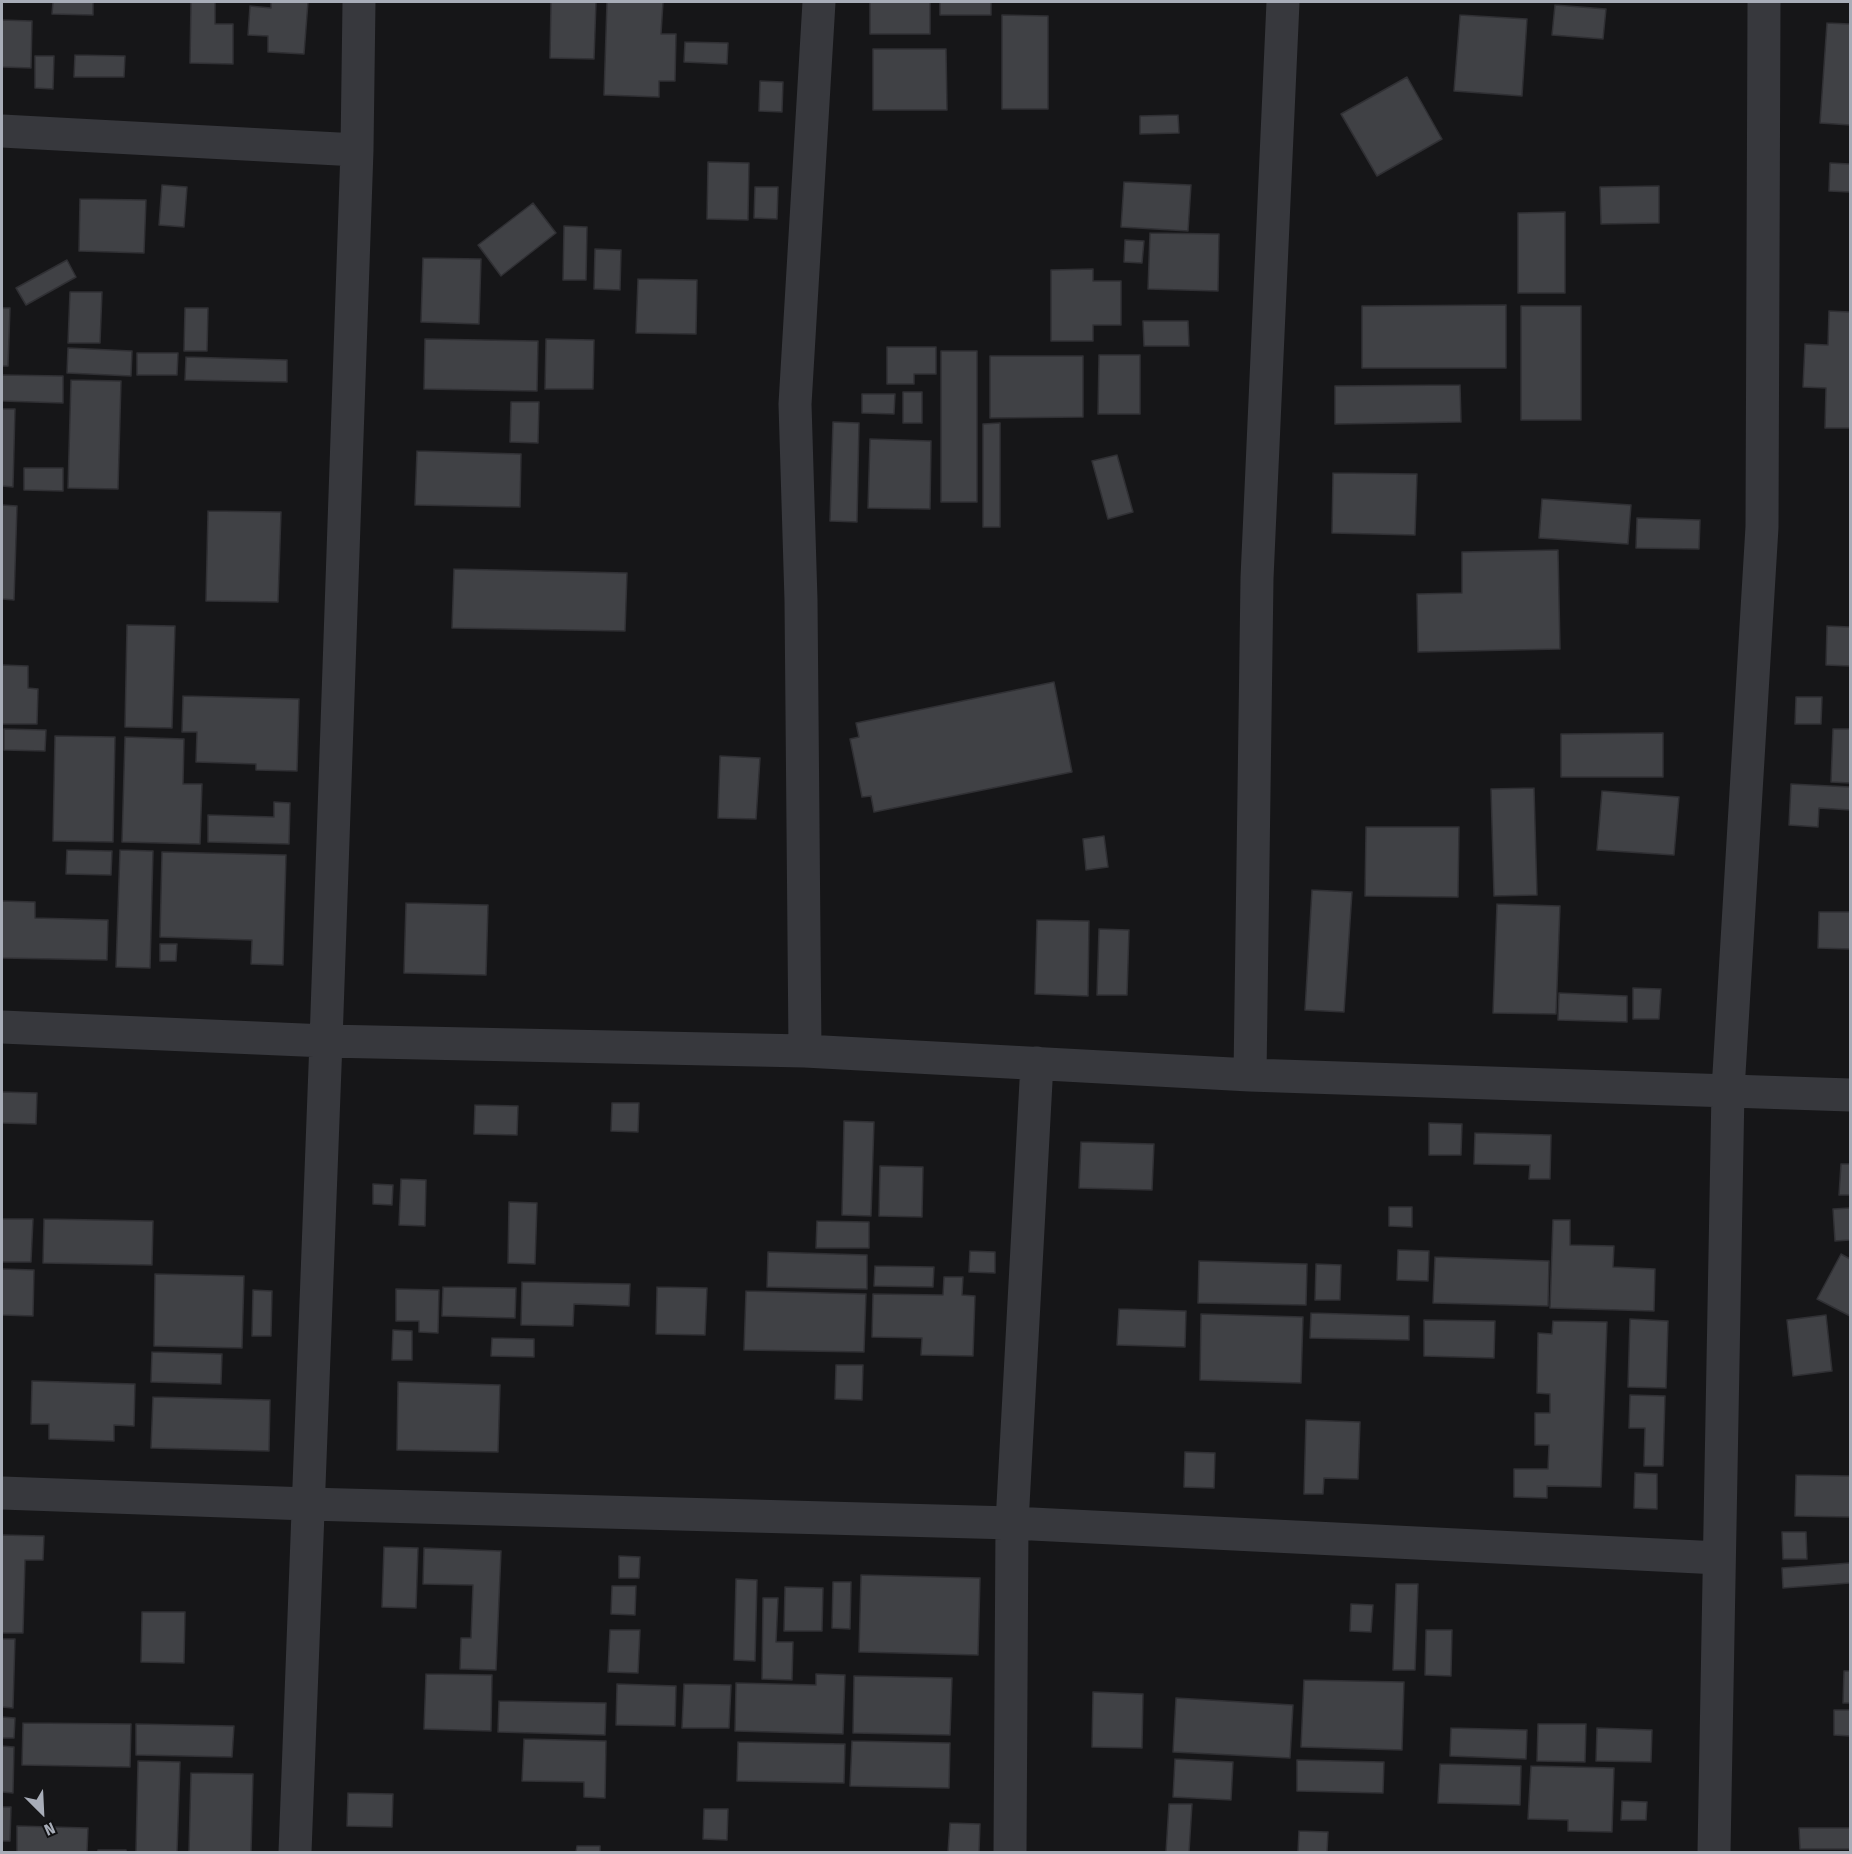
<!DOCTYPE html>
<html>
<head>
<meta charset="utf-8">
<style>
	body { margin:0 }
	#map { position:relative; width:1852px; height:1854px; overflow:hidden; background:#161618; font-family:"Fira Sans Condensed",sans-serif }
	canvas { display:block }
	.frame { position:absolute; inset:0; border:3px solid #a8adb8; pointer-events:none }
	.north { position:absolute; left:12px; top:1782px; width:60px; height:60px; -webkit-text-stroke:4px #111113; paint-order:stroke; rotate:156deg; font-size:16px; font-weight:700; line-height:24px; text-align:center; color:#a8adb8 }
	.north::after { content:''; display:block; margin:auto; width:21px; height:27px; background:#a8adb8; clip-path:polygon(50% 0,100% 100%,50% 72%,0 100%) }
</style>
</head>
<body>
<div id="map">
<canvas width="1852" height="1854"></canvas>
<div class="frame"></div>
<div class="north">N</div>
</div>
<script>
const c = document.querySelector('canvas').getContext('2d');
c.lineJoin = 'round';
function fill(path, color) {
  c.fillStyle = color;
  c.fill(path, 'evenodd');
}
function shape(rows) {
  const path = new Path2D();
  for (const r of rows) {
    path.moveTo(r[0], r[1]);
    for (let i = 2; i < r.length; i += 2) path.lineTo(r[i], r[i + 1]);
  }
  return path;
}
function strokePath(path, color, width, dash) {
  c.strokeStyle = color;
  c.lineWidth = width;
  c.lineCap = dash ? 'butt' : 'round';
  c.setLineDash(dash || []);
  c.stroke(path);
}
const building = shape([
	[53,2,93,2,93,15,52,14,53,2],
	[191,2,215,2,215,24,233,24,233,64,190,63,191,2],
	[271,2,308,2,304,54,268,52,268,36,248,35,250,6,271,8,271,2],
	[551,2,596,2,594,59,550,58,551,2],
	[607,2,663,2,661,34,676,34,675,81,659,81,659,97,604,95,607,2],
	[870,2,930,2,930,34,870,34,870,2],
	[940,2,991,2,991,15,940,15,940,2],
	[1555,5,1606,9,1603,39,1552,35,1555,5],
	[1002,15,1048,16,1048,109,1002,109,1002,15],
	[1460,15,1527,19,1522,96,1454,91,1460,15],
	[2,20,32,21,31,68,2,67,2,20],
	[1827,23,1850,24,1850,125,1820,123,1827,23],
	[685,42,728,43,727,64,684,62,685,42],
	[873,49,946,49,947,110,873,110,873,49],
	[75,55,125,56,124,77,74,77,75,55],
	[35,56,54,56,53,89,35,88,35,56],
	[1407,77,1442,139,1377,176,1341,114,1407,77],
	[760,81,783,82,782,112,759,111,760,81],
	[1178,115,1179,133,1140,134,1140,116,1178,115],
	[708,162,749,163,748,220,707,219,708,162],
	[1830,163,1850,164,1850,192,1829,191,1830,163],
	[1124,182,1191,185,1188,231,1121,227,1124,182],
	[162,185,187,187,184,227,159,225,162,185],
	[1659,186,1659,223,1601,224,1600,187,1659,186],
	[755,187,778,187,777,219,754,218,755,187],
	[80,199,146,200,144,253,79,251,80,199],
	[533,203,556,233,501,276,478,245,533,203],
	[1565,212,1565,293,1518,293,1518,213,1565,212],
	[564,226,587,227,586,280,563,280,564,226],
	[1150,233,1219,234,1218,291,1148,289,1150,233],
	[1125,240,1144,241,1142,263,1124,262,1125,240],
	[595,249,621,250,620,290,594,289,595,249],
	[423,258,481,259,479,324,421,322,423,258],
	[67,260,76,277,26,305,16,288,67,260],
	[1093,269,1093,281,1121,281,1121,325,1093,325,1093,341,1051,341,1051,270,1093,269],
	[638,279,697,280,696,334,636,333,638,279],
	[70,292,102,292,100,343,68,343,70,292],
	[1506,305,1506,368,1362,368,1362,306,1506,305],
	[1521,306,1581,306,1581,420,1521,420,1521,306],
	[2,308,10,308,8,366,2,366,2,308],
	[185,308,208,308,207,351,184,351,185,308],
	[1829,311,1850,312,1850,428,1825,428,1826,388,1803,387,1805,344,1828,345,1829,311],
	[1143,321,1188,321,1189,346,1144,346,1143,321],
	[425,339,538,341,537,391,424,389,425,339],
	[546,339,594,340,593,389,545,389,546,339],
	[887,347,936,347,936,374,914,374,914,384,887,384,887,347],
	[68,348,132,351,131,376,67,373,68,348],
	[941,351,977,351,977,502,941,502,941,351],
	[137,353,178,353,177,375,137,375,137,353],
	[1099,355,1140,355,1140,414,1098,414,1099,355],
	[990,356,1083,356,1083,417,990,418,990,356],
	[186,357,287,360,287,382,185,380,186,357],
	[2,375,63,376,63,403,2,401,2,375],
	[71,380,121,381,118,489,68,488,71,380],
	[1460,385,1461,422,1335,424,1335,386,1460,385],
	[903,392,922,392,922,423,903,423,903,392],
	[862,394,895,394,894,414,862,413,862,394],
	[511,402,539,402,538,443,510,442,511,402],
	[2,409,15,409,13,487,2,486,2,409],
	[833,422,859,423,857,522,830,521,833,422],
	[1000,423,1000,527,983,527,983,424,1000,423],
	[870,439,931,441,930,509,868,508,870,439],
	[417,451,521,454,520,507,415,505,417,451],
	[1117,455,1133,512,1108,519,1092,461,1117,455],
	[24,468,63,468,63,491,24,490,24,468],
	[1333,473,1417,474,1415,535,1332,533,1333,473],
	[1542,499,1631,505,1628,544,1539,538,1542,499],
	[2,505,17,506,14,600,2,599,2,505],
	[208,511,281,512,278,602,206,601,208,511],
	[1637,518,1700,520,1699,549,1636,548,1637,518],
	[1558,550,1560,649,1418,652,1417,594,1462,593,1462,552,1558,550],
	[454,569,627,573,625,631,452,628,454,569],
	[127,625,175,626,172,728,125,727,127,625],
	[1827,626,1850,627,1850,666,1826,665,1827,626],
	[2,665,28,666,28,688,38,689,37,724,2,724,2,665],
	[1054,682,1072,772,874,812,871,796,862,797,850,739,859,737,856,723,1054,682],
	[183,696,299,699,297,771,256,770,256,764,196,762,197,732,182,732,183,696],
	[1796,697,1822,697,1821,724,1795,724,1796,697],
	[4,729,46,730,45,751,4,750,4,729],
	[1833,729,1850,729,1850,783,1831,782,1833,729],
	[1663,733,1663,777,1561,777,1561,734,1663,733],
	[55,736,115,737,113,842,53,841,55,736],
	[125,737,184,739,183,784,202,784,200,844,122,842,125,737],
	[720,756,760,758,756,819,718,818,720,756],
	[1791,784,1850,787,1850,810,1819,808,1818,827,1789,825,1791,784],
	[1534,788,1537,895,1494,896,1491,789,1534,788],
	[1602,791,1679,797,1674,855,1597,850,1602,791],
	[274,802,290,803,289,844,208,842,208,815,274,817,274,802],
	[1366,827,1459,827,1458,897,1365,896,1366,827],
	[1104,836,1108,867,1086,870,1083,839,1104,836],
	[67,850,112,851,111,875,66,874,67,850],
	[120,850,153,851,150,968,116,967,120,850],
	[162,852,286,855,283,965,251,964,252,940,160,937,162,852],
	[1312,890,1352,892,1344,1012,1305,1010,1312,890],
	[2,901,35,902,35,918,108,920,107,960,2,958,2,901],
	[406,903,488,905,486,975,404,973,406,903],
	[1497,904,1560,906,1556,1014,1493,1013,1497,904],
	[1819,912,1850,912,1850,949,1818,948,1819,912],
	[1037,920,1089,921,1088,996,1035,994,1037,920],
	[1099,929,1129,930,1127,995,1097,995,1099,929],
	[160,944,177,944,176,961,160,961,160,944],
	[1633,988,1661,989,1659,1019,1633,1019,1633,988],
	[1559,993,1627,996,1627,1022,1558,1020,1559,993],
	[2,1092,37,1093,36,1124,2,1123,2,1092],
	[612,1103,639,1103,638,1132,611,1131,612,1103],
	[475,1105,518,1106,517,1135,474,1134,475,1105],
	[844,1121,874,1122,871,1216,842,1215,844,1121],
	[1429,1123,1462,1124,1461,1155,1429,1155,1429,1123],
	[1475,1133,1551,1135,1550,1179,1529,1179,1530,1165,1474,1164,1475,1133],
	[1081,1142,1154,1144,1152,1190,1079,1188,1081,1142],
	[1841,1164,1850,1164,1850,1195,1839,1195,1841,1164],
	[880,1166,923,1167,922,1217,879,1216,880,1166],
	[401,1179,426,1180,425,1226,399,1225,401,1179],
	[373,1184,393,1185,392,1205,373,1204,373,1184],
	[509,1202,537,1203,535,1264,508,1263,509,1202],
	[1389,1207,1412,1207,1412,1227,1389,1226,1389,1207],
	[1850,1208,1850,1240,1835,1241,1833,1209,1850,1208],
	[2,1219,33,1219,31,1262,2,1262,2,1219],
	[44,1219,153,1221,152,1265,43,1263,44,1219],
	[1553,1220,1570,1220,1570,1245,1614,1246,1613,1267,1655,1269,1654,1311,1550,1308,1553,1220],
	[817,1221,869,1222,869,1248,816,1248,817,1221],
	[1398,1250,1429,1251,1428,1281,1397,1280,1398,1250],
	[970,1251,995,1252,995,1273,969,1272,970,1251],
	[768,1252,867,1255,867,1289,767,1287,768,1252],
	[1841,1254,1850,1259,1850,1316,1817,1299,1841,1254],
	[1435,1257,1549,1261,1548,1306,1433,1303,1435,1257],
	[1199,1261,1307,1264,1306,1305,1198,1303,1199,1261],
	[1316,1264,1341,1265,1340,1300,1315,1300,1316,1264],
	[875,1266,934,1267,933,1287,874,1286,875,1266],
	[2,1269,34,1270,33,1316,2,1315,2,1269],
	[155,1274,244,1276,242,1348,154,1346,155,1274],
	[944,1277,963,1277,962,1295,975,1296,973,1356,921,1355,922,1338,872,1337,873,1294,943,1295,944,1277],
	[522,1282,630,1284,629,1306,574,1304,573,1326,521,1325,522,1282],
	[443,1287,516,1288,515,1318,442,1316,443,1287],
	[657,1287,707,1288,705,1335,656,1334,657,1287],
	[396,1289,439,1290,438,1333,419,1332,419,1321,396,1321,396,1289],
	[253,1290,272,1291,271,1336,252,1336,253,1290],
	[746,1291,866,1294,864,1352,744,1350,746,1291],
	[1119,1309,1186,1311,1185,1347,1117,1345,1119,1309],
	[1311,1313,1409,1316,1409,1340,1310,1338,1311,1313],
	[1201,1314,1303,1317,1301,1383,1200,1380,1201,1314],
	[1826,1315,1832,1371,1793,1376,1787,1320,1826,1315],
	[1630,1319,1668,1321,1666,1388,1628,1387,1630,1319],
	[1424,1320,1495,1321,1494,1358,1424,1356,1424,1320],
	[1553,1321,1607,1322,1601,1487,1547,1486,1547,1498,1514,1497,1514,1469,1548,1469,1549,1445,1535,1445,1535,1413,1550,1413,1550,1394,1537,1393,1538,1333,1552,1334,1553,1321],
	[393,1330,412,1331,412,1360,392,1360,393,1330],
	[492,1338,534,1339,534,1357,491,1356,492,1338],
	[152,1352,222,1354,221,1384,151,1382,152,1352],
	[836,1365,863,1365,862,1400,835,1399,836,1365],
	[32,1381,135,1384,134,1426,114,1425,114,1441,49,1439,49,1424,31,1424,32,1381],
	[398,1382,500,1385,498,1452,397,1450,398,1382],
	[1630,1395,1665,1396,1663,1466,1644,1466,1645,1428,1629,1428,1630,1395],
	[153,1397,270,1400,269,1451,151,1448,153,1397],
	[1306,1420,1360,1422,1358,1479,1324,1478,1323,1494,1304,1494,1306,1420],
	[1185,1452,1215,1453,1214,1488,1184,1487,1185,1452],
	[1635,1473,1657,1474,1657,1509,1634,1508,1635,1473],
	[1796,1475,1850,1476,1850,1517,1795,1516,1796,1475],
	[1782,1532,1806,1532,1807,1559,1783,1559,1782,1532],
	[2,1535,44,1536,43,1560,25,1560,23,1633,2,1633,2,1535],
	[384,1547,418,1548,416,1608,382,1607,384,1547],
	[424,1548,501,1551,496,1670,460,1669,461,1638,471,1638,473,1585,423,1584,424,1548],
	[619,1556,640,1557,639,1578,619,1578,619,1556],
	[1850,1563,1850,1583,1783,1588,1782,1568,1850,1563],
	[861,1575,980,1578,978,1655,859,1652,861,1575],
	[736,1579,757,1580,755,1661,734,1660,736,1579],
	[833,1582,851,1582,850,1629,832,1628,833,1582],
	[1396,1584,1418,1584,1415,1670,1393,1670,1396,1584],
	[612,1586,636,1586,635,1615,611,1614,612,1586],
	[785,1587,823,1588,822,1631,784,1631,785,1587],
	[763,1598,778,1598,776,1642,793,1642,792,1680,762,1679,763,1598],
	[1351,1604,1373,1605,1371,1632,1350,1631,1351,1604],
	[142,1612,185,1612,184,1663,141,1662,142,1612],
	[610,1630,640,1630,638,1673,608,1672,610,1630],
	[1426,1630,1452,1630,1451,1676,1425,1675,1426,1630],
	[2,1639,15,1639,13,1708,2,1707,2,1639],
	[1844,1671,1850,1671,1850,1703,1843,1703,1844,1671],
	[426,1674,492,1675,491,1731,424,1729,426,1674],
	[816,1674,845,1675,843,1734,735,1731,736,1683,816,1685,816,1674],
	[854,1676,952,1678,950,1735,853,1733,854,1676],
	[1304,1680,1404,1682,1402,1750,1301,1747,1304,1680],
	[617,1684,676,1686,675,1726,616,1725,617,1684],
	[684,1684,731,1685,729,1728,682,1728,684,1684],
	[1093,1692,1143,1694,1142,1748,1092,1747,1093,1692],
	[1176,1698,1293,1705,1290,1758,1173,1752,1176,1698],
	[499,1701,606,1703,605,1735,498,1732,499,1701],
	[1834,1710,1850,1710,1850,1736,1834,1735,1834,1710],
	[2,1717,15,1718,14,1738,2,1738,2,1717],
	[23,1723,131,1724,130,1767,22,1765,23,1723],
	[136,1724,234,1726,232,1757,136,1755,136,1724],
	[1538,1724,1586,1724,1585,1762,1537,1761,1538,1724],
	[1451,1728,1527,1730,1526,1759,1450,1756,1451,1728],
	[1597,1728,1652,1730,1651,1762,1596,1761,1597,1728],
	[524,1739,606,1741,605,1798,584,1797,584,1782,522,1781,524,1739],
	[852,1741,950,1743,949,1788,850,1786,852,1741],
	[738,1742,845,1744,844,1783,737,1781,738,1742],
	[2,1746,14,1747,13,1793,2,1792,2,1746],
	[1175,1759,1233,1762,1231,1800,1173,1797,1175,1759],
	[1297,1760,1384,1762,1383,1793,1297,1791,1297,1760],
	[138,1761,180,1762,177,1852,136,1852,138,1761],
	[1440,1764,1521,1766,1520,1805,1438,1803,1440,1764],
	[1531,1766,1614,1768,1612,1832,1568,1831,1568,1820,1528,1819,1531,1766],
	[191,1773,253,1774,251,1852,189,1852,191,1773],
	[348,1793,393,1794,392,1827,347,1826,348,1793],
	[1622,1801,1647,1802,1646,1820,1621,1820,1622,1801],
	[1169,1804,1192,1804,1189,1852,1166,1852,1169,1804],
	[2,1807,11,1807,10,1841,2,1841,2,1807],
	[704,1809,728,1809,727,1840,703,1839,704,1809],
	[950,1823,980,1824,979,1852,948,1852,950,1823],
	[17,1826,88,1828,87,1852,17,1852,17,1826],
	[1799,1828,1850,1828,1850,1849,1800,1849,1799,1828],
	[1299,1831,1328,1832,1327,1852,1298,1852,1299,1831],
	[577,1846,600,1846,600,1852,576,1852,577,1846],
	[98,1850,126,1850,126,1852,98,1852,98,1850]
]);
const minor = shape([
	[2,131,357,150],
	[2,1027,326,1041,805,1051,1250,1075,1850,1095],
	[805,1051,801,600,795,404,819,2],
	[1250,1075,1257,578,1283,2],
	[2,1493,308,1504,1012,1523,1719,1558],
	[295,1852,326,1041,357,150,359,2],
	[1010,1852,1012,1523,1037,1063],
	[1714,1852,1728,1090,1762,527,1764,2]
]);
fill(building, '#404145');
strokePath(building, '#303034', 1.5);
strokePath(minor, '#37383d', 33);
</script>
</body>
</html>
